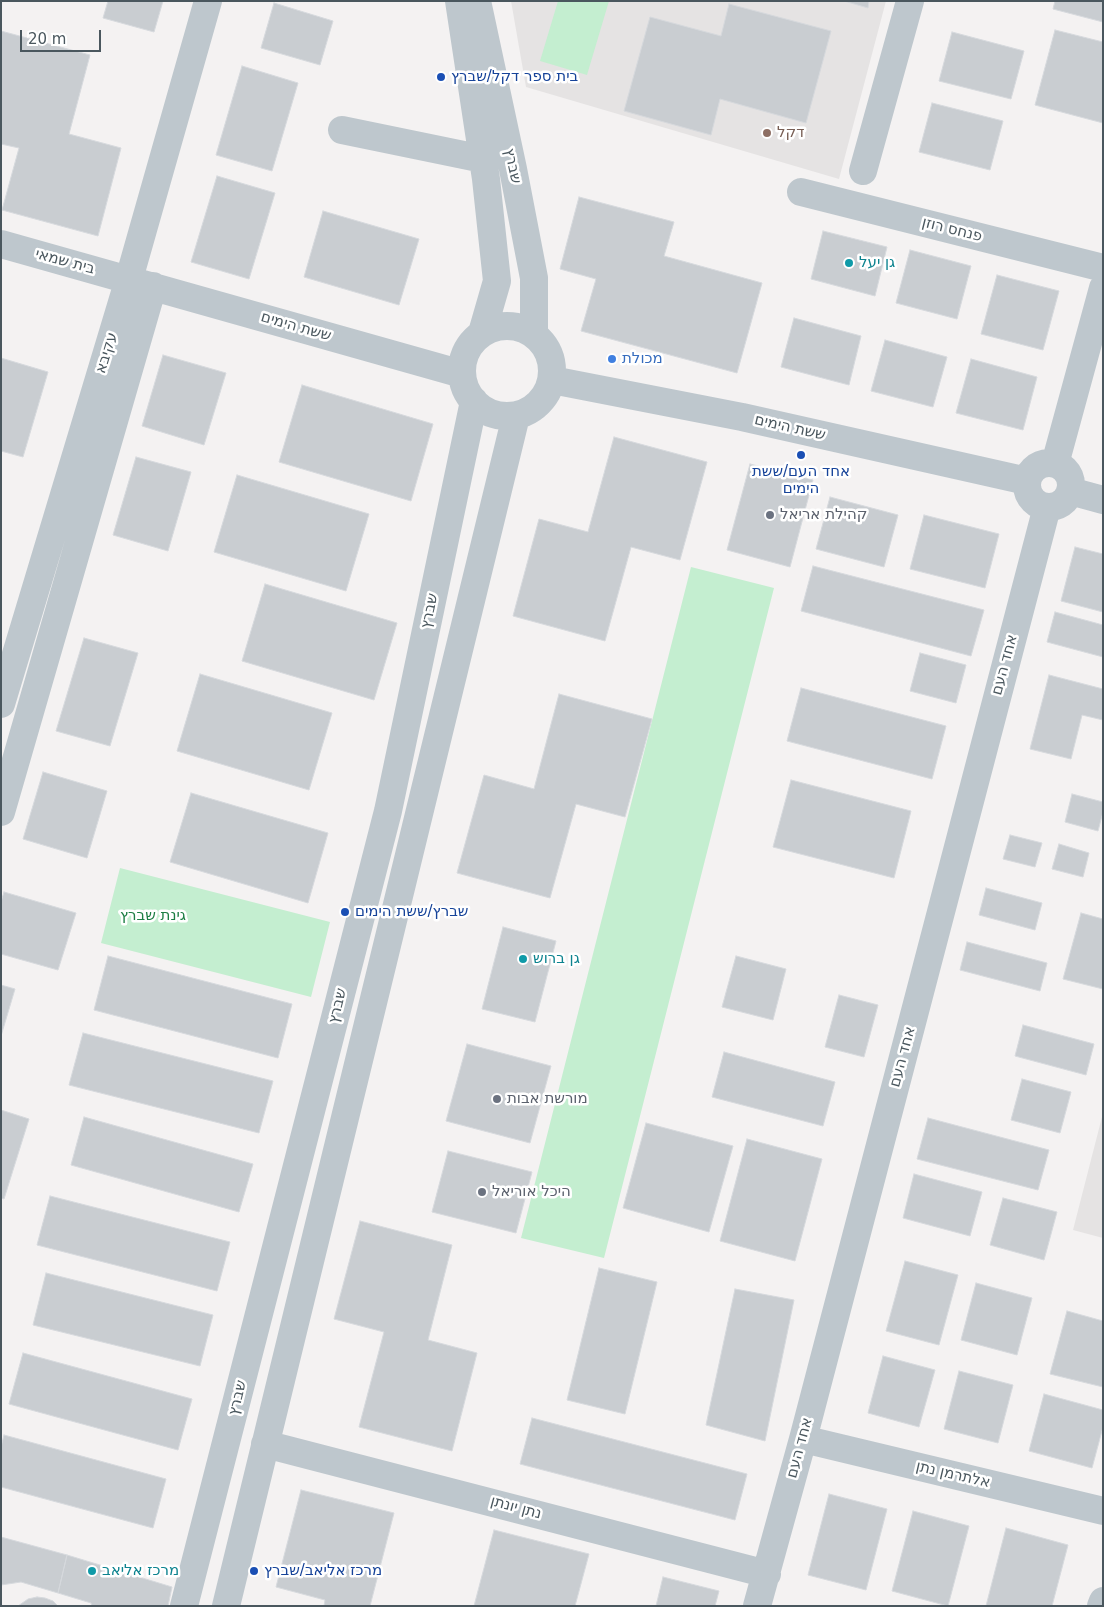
<!DOCTYPE html>
<html>
<head>
<meta charset="utf-8">
<style>
	body { margin:0 }
	#map { position:relative; width:1104px; height:1607px; overflow:hidden; background:#f4f2f2; font-family:"DejaVu Sans",sans-serif }
	canvas { display:block }
	.frame { position:absolute; inset:0; border:2px solid #4a575e; pointer-events:none }
	.scale { position:absolute; left:20px; top:30px; width:81px; height:22px; box-sizing:border-box; border:2px solid #4a575e; border-top:0; padding-left:6px; font-size:15px; line-height:18px; white-space:nowrap; color:#4a575e; -webkit-text-stroke:4px #fff; paint-order:stroke }
</style>
</head>
<body>
<div id="map">
<canvas width="1104" height="1607"></canvas>
<div class="frame"></div>
<div class="scale">20 m</div>
</div>
<script>
const c = document.querySelector('canvas').getContext('2d');
c.lineJoin = 'round';
function fill(path, color) {
  c.fillStyle = color;
  c.fill(path, 'evenodd');
}
function shape(rows) {
  const path = new Path2D();
  for (const r of rows) {
    if (r.length === 3) {
      path.moveTo(r[0] + r[2], r[1]);
      path.arc(r[0], r[1], r[2], 0, 2 * Math.PI);
      continue;
    }
    path.moveTo(r[0], r[1]);
    for (let i = 2; i < r.length; i += 2) path.lineTo(r[i], r[i + 1]);
  }
  return path;
}
function strokePath(path, color, width, dash) {
  c.strokeStyle = color;
  c.lineWidth = width;
  c.lineCap = dash ? 'butt' : 'round';
  c.setLineDash(dash || []);
  c.stroke(path);
}
function write(font, color, halo, rows, align = 'center') {
  c.font = font + ' "DejaVu Sans","Noto Sans Hebrew",sans-serif';
  c.lineWidth = 5;
  c.setLineDash([]);
  c.textBaseline = 'middle';
  c.strokeStyle = halo;
  c.fillStyle = color;
  for (const [text, x, y, turn = 0] of rows) {
    c.save();
    c.translate(x, y);
    c.rotate((+turn || 0) * Math.PI / 180);
    c.textAlign = isNaN(turn) ? turn : align;
    if (halo) c.strokeText(text, 0, 0);
    c.fillText(text, 0, 0);
    c.restore();
  }
}
const education = shape([
	[511,1,886,1,839,179,526,87],
	[1103,1113,1103,1238,1073,1230]
]);
const green = shape([
	[558,1,609,1,587,75,540,61],
	[691,567,774,588,604,1258,521,1238],
	[120,868,330,922,311,997,101,943]
]);
const building = shape([
	[108,1,163,1,154,32,103,18,108,1],
	[844,1,869,1,868,8,844,1],
	[1055,1,1103,1,1103,22,1053,9,1055,1],
	[274,3,333,21,320,65,261,48,274,3],
	[729,4,831,31,806,123,720,99,711,135,624,111,650,17,721,36,729,4],
	[1055,30,1103,42,1103,123,1035,105,1055,30],
	[1,31,90,55,69,134,121,148,98,236,2,210,19,148,1,144,1,31],
	[952,32,1024,51,1011,99,939,81,952,32],
	[242,66,298,83,272,171,216,155,242,66],
	[932,103,1003,121,990,170,919,152,932,103],
	[217,176,275,193,249,279,191,262,217,176],
	[579,197,674,222,664,256,762,283,737,373,581,331,596,279,560,269,579,197],
	[323,211,419,239,399,305,304,277,323,211],
	[823,231,887,247,875,296,811,279,823,231],
	[910,250,971,266,957,319,896,303,910,250],
	[997,275,1059,291,1043,350,981,334,997,275],
	[794,318,861,336,849,385,781,367,794,318],
	[885,340,947,357,933,407,871,391,885,340],
	[163,355,226,373,204,445,142,426,163,355],
	[1,358,48,372,23,457,1,451,1,358],
	[971,359,1037,377,1023,430,956,413,971,359],
	[302,385,433,424,411,501,279,462,302,385],
	[614,437,707,462,680,560,631,547,605,641,513,616,539,519,588,532,614,437],
	[136,457,191,472,168,551,113,535,136,457],
	[750,464,813,480,790,567,727,550,750,464],
	[237,475,369,514,346,591,214,552,237,475],
	[830,497,898,515,884,567,816,549,830,497],
	[924,515,999,534,985,588,910,569,924,515],
	[1075,547,1103,554,1103,612,1061,601,1075,547],
	[813,566,984,610,971,656,801,611,813,566],
	[265,584,397,623,374,700,242,661,265,584],
	[1055,612,1103,625,1103,657,1047,642,1055,612],
	[84,638,138,653,110,746,56,731,84,638],
	[920,653,966,665,956,703,910,691,920,653],
	[200,674,332,713,309,790,177,751,200,674],
	[1049,675,1103,689,1103,720,1082,715,1071,759,1030,749,1049,675],
	[801,688,946,726,932,779,787,741,801,688],
	[559,694,652,719,625,817,576,804,550,898,457,873,484,775,534,789,559,694],
	[43,772,107,791,87,858,23,839,43,772],
	[791,780,911,811,894,878,773,847,791,780],
	[191,793,328,833,308,903,170,862,191,793],
	[1072,794,1103,802,1103,812,1098,831,1065,822,1072,794],
	[1010,835,1042,843,1035,867,1003,859,1010,835],
	[1059,844,1089,853,1083,877,1052,869,1059,844],
	[986,888,1042,903,1035,930,979,915,986,888],
	[4,892,76,913,58,970,1,954,1,902,4,892],
	[1081,913,1103,919,1103,989,1063,979,1081,913],
	[503,927,556,941,535,1022,482,1009,503,927],
	[967,942,1047,963,1040,991,960,970,967,942],
	[108,956,292,1004,278,1058,94,1010,108,956],
	[736,956,786,969,773,1020,722,1007,736,956],
	[1,985,15,989,1,1036,1,985],
	[839,995,878,1005,864,1057,825,1047,839,995],
	[1023,1025,1094,1044,1086,1075,1015,1056,1023,1025],
	[83,1033,273,1081,259,1133,69,1085,83,1033],
	[467,1044,551,1066,530,1143,446,1121,467,1044],
	[724,1052,835,1082,823,1126,712,1097,724,1052],
	[1022,1079,1071,1092,1060,1133,1011,1120,1022,1079],
	[1,1110,29,1119,4,1199,1,1198,1,1110],
	[84,1117,253,1164,239,1212,71,1165,84,1117],
	[928,1118,1049,1150,1038,1190,917,1159,928,1118],
	[646,1123,733,1146,709,1232,623,1208,646,1123],
	[747,1139,822,1159,795,1261,720,1241,747,1139],
	[448,1151,532,1172,516,1233,432,1212,448,1151],
	[914,1174,982,1192,970,1236,903,1218,914,1174],
	[50,1196,230,1242,217,1291,37,1245,50,1196],
	[1003,1198,1057,1212,1044,1260,990,1245,1003,1198],
	[360,1221,452,1245,428,1340,477,1353,452,1451,359,1427,384,1332,334,1319,360,1221],
	[905,1261,958,1275,939,1345,886,1331,905,1261],
	[599,1268,657,1282,625,1414,567,1400,599,1268],
	[46,1273,213,1315,200,1366,33,1325,46,1273],
	[976,1283,1032,1298,1017,1355,961,1340,976,1283],
	[735,1289,794,1300,765,1441,706,1425,735,1289],
	[1067,1311,1103,1321,1103,1387,1050,1374,1067,1311],
	[23,1353,192,1399,178,1450,9,1404,23,1353],
	[883,1356,935,1370,919,1427,868,1413,883,1356],
	[959,1371,1013,1385,998,1443,944,1429,959,1371],
	[1044,1394,1103,1410,1103,1427,1092,1468,1029,1451,1044,1394],
	[532,1418,747,1474,735,1520,520,1464,532,1418],
	[4,1435,166,1479,153,1528,1,1487,1,1447,4,1435],
	[301,1490,394,1513,370,1606,324,1606,325,1600,276,1587,301,1490],
	[829,1494,887,1509,866,1590,808,1575,829,1494],
	[913,1511,969,1526,948,1606,892,1591,913,1511],
	[1006,1528,1068,1545,1052,1606,986,1606,1006,1528],
	[494,1530,589,1554,575,1606,474,1606,494,1530],
	[1,1537,67,1555,58,1593,21,1582,1,1585,1,1537],
	[67,1555,172,1587,168,1606,92,1606,91,1603,58,1593,67,1555],
	[663,1577,719,1591,715,1606,656,1606,663,1577],
	[37,1597,45,1598,53,1601,58,1606,18,1606,28,1599,37,1597]
]);
const minor = shape([
	[459,1,486,179,497,281,482,333],
	[477,1,513,169,534,278,534,333],
	[342,130,483,159],
	[863,171,910,1],
	[801,192,1103,268],
	[1,244,462,374],
	[507,371,45],
	[552,380,742,417,1027,481],
	[1049,485,22],
	[1055,464,1103,288],
	[1070,491,1103,500],
	[1,704,129,279,208,1],
	[1,812,153,286],
	[803,1439,1103,1511],
	[265,1444,767,1574],
	[184,1606,388,811,474,401],
	[226,1606,516,416],
	[757,1606,803,1439,1047,507],
	[1101,1606,1103,1601]
]);
const markers = [
	[441,77,5,"#1a4fb4"],
	[767,133,5,"#8d6e63"],
	[849,263,5,"#0f9aa8"],
	[612,359,5,"#3f7fe0"],
	[801,455,5,"#1a4fb4"],
	[770,515,5,"#6b7280"],
	[345,912,5,"#1a4fb4"],
	[523,959,5,"#0f9aa8"],
	[497,1099,5,"#6b7280"],
	[482,1192,5,"#6b7280"],
	[92,1571,5,"#0f9aa8"],
	[254,1571,5,"#1a4fb4"]
];
const transitNames = [
	["בית ספר דקל/שברץ",451,77],
	["אחד העם/ששת",801,472,"center"],
	["הימים",801,489,"center"],
	["שברץ/ששת הימים",355,912],
	["מרכז אליאב/שברץ",264,1571]
];
const educationNames = [
	["דקל",777,133]
];
const streetNames = [
	["שברץ",512,166,78],
	["פנחס רוזן",952,230,14],
	["בית שמאי",65,262,15],
	["ששת הימים",296,327,16],
	["עקיבא",107,353,-73],
	["ששת הימים",790,428,13],
	["שברץ",430,611,-78],
	["אחד העם",1005,665,-75],
	["שברץ",338,1006,-76],
	["אחד העם",903,1057,-75],
	["שברץ",238,1398,-76],
	["אחד העם",800,1448,-75],
	["אלתרמן נתן",953,1475,13],
	["נתן יונתן",516,1508,15]
];
const cultureNames = [
	["גן יעל",859,263],
	["גן ברוש",533,959],
	["מרכז אליאב",102,1571]
];
const shopNames = [
	["מכולת",622,359]
];
const worshipNames = [
	["קהילת אריאל",780,515],
	["מורשת אבות",507,1099],
	["היכל אוריאל",492,1192]
];
const parkNames = [
	["גינת שברץ",153,916]
];
fill(education, '#e5e3e3');
fill(green, '#c4eed0');
fill(building, '#c9cdd1');
strokePath(building, '#d6d9dd', 1);
strokePath(minor, '#bec7cd', 28);
for (const [x, y, r, color] of markers) {
  const dot = new Path2D();
  dot.arc(x, y, r, 0, 2 * Math.PI);
  c.fillStyle = color;
  c.fill(dot);
  strokePath(dot, '#fff', 2);
}
write('15px', '#164399', '#fff', transitNames, 'left');
write('15px', '#785e54', '#fff', educationNames, 'left');
write('15px', '#4a575e', '#fff', streetNames);
write('15px', '#0d838f', '#fff', cultureNames, 'left');
write('15px', '#366cbe', '#fff', shopNames, 'left');
write('15px', '#5b616d', '#fff', worshipNames, 'left');
write('15px', '#1d7e44', '#fff', parkNames);
</script>
</body>
</html>
